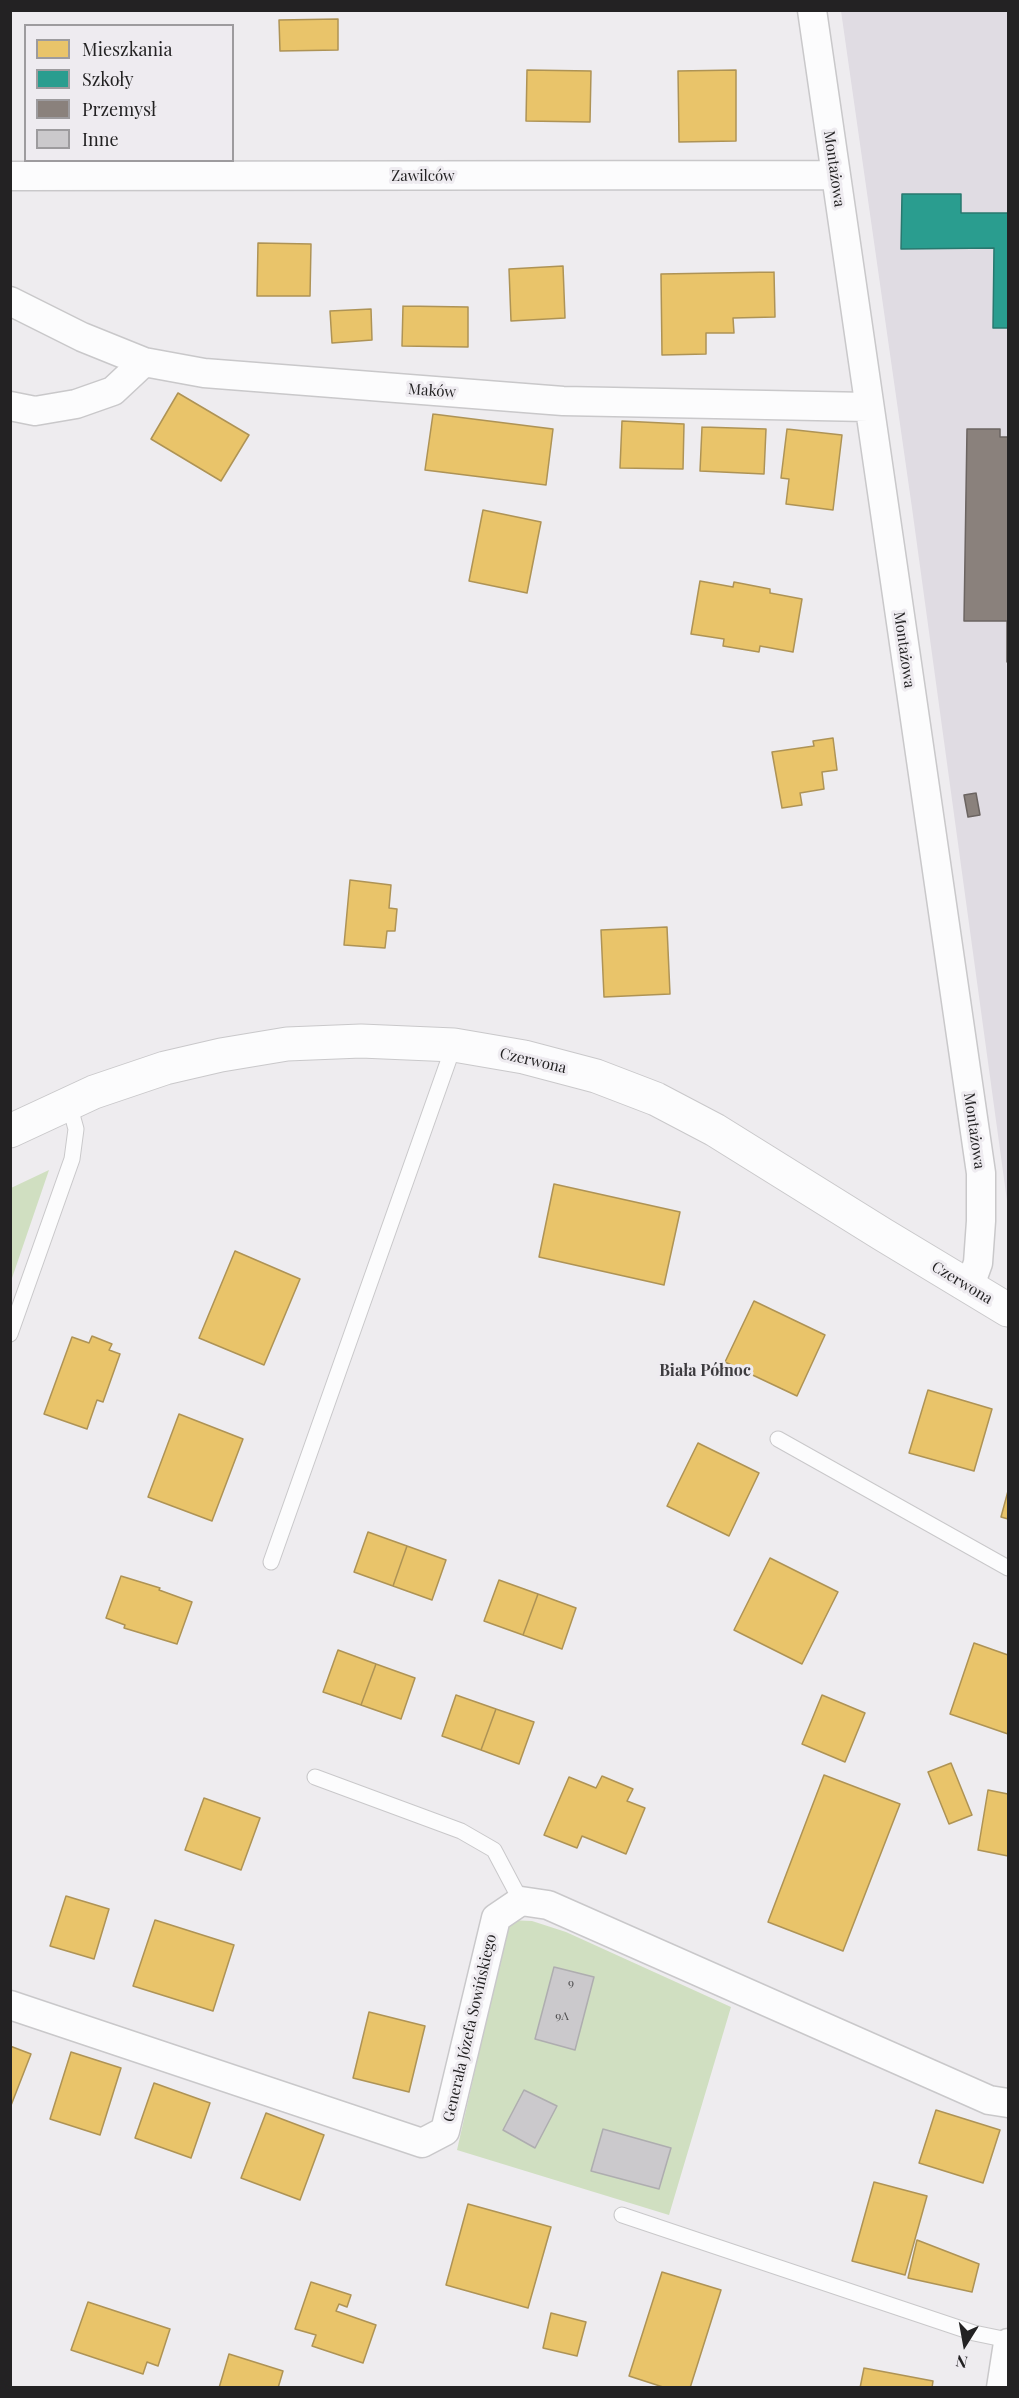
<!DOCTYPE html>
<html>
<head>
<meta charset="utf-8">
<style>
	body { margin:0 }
	#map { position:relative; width:1019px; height:2398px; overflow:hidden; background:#eeecef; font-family:"Playfair Display",serif }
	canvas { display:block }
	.frame { position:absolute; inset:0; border:12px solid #232223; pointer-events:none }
	.legend { position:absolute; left:24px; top:24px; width:210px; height:138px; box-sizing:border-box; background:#eeebf0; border:2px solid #9d9b9e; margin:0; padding:8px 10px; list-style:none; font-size:18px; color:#232223 }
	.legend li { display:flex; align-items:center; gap:12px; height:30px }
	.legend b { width:30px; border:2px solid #9d9b9e }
	.north { position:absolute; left:935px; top:2314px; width:60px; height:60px; -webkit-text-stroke:4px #eeebf0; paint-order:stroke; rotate:191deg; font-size:16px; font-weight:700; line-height:24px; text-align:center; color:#232223 }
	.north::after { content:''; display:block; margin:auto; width:21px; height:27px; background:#232223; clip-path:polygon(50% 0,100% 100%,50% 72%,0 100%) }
</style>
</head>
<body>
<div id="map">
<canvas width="1019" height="2398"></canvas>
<div class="frame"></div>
<ul class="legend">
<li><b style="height:16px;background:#e9c46a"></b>Mieszkania</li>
<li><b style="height:16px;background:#2a9d8f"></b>Szkoły</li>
<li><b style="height:16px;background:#8a817c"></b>Przemysł</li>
<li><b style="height:16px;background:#cbc9cc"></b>Inne</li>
</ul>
<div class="north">N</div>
</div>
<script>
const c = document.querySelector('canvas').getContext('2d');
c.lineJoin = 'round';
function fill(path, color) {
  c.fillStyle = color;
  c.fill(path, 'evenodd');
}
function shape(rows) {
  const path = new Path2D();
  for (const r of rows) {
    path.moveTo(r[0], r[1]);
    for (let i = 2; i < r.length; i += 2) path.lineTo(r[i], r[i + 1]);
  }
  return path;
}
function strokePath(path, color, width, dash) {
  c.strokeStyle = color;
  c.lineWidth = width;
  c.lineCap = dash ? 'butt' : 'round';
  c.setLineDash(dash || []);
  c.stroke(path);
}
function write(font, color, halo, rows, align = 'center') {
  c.font = font + ' "Playfair Display",serif';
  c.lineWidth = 6;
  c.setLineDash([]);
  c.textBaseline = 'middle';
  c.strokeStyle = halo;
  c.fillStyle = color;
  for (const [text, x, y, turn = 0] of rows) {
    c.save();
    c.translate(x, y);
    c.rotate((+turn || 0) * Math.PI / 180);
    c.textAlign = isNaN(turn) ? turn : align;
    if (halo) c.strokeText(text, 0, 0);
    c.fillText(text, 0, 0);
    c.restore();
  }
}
const built = shape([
	[841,11,1008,11,1008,1208,912,508]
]);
const green = shape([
	[49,1170,11,1281,11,1188],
	[509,1920,532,1921,566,1932,731,2007,669,2215,457,2150]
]);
const homes = shape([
	[338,19,338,50,280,51,279,20,338,19],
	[527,70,591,71,590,122,526,121,527,70],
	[736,70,736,141,679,142,678,71,736,70],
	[258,243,311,244,310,296,257,296,258,243],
	[563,266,565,318,511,321,509,269,563,266],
	[774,272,775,317,733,318,734,333,706,333,706,354,662,355,661,274,774,272],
	[403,306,468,307,468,347,402,346,403,306],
	[371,309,372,340,332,343,330,311,371,309],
	[178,393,249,435,221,481,151,439,178,393],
	[433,414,553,429,546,485,425,470,433,414],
	[622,421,684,424,683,469,620,468,622,421],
	[702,427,766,429,764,474,700,471,702,427],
	[787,429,842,435,833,510,786,504,789,479,781,478,787,429],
	[483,510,541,522,527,593,469,581,483,510],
	[700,581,733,587,734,582,770,589,770,593,802,599,793,652,760,646,759,652,723,646,724,639,691,634,700,581],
	[833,738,837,770,822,772,824,789,800,793,802,805,782,808,772,752,814,746,813,741,833,738],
	[350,880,391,885,389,908,397,909,395,931,387,931,385,948,344,945,350,880],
	[667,927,670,994,604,997,601,930,667,927],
	[554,1184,680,1212,664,1285,539,1257,554,1184],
	[235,1251,300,1279,264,1365,199,1338,235,1251],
	[754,1301,825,1335,797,1396,725,1362,754,1301],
	[92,1336,112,1344,109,1350,120,1354,103,1402,97,1400,87,1429,44,1414,72,1337,89,1343,92,1336],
	[928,1390,992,1409,974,1471,909,1453,928,1390],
	[179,1414,243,1439,212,1521,148,1497,179,1414],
	[698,1443,759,1473,729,1536,667,1506,698,1443],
	[1008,1491,1008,1519,1001,1517,1008,1491],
	[368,1532,407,1546,393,1586,354,1572,368,1532],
	[407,1546,446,1560,432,1600,393,1586,407,1546],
	[770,1558,838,1592,802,1664,734,1630,770,1558],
	[121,1576,160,1588,159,1590,192,1602,177,1644,124,1628,125,1625,106,1618,121,1576],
	[499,1580,538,1594,523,1635,484,1621,499,1580],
	[538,1594,576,1608,562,1649,523,1635,538,1594],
	[974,1643,1008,1655,1008,1734,950,1714,974,1643],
	[338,1650,376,1664,361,1705,323,1692,338,1650],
	[376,1664,415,1678,401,1719,361,1705,376,1664],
	[456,1695,496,1709,481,1750,442,1736,456,1695],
	[822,1695,865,1713,845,1762,802,1744,822,1695],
	[496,1709,534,1722,519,1764,481,1750,496,1709],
	[951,1763,972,1815,949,1824,928,1772,951,1763],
	[824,1775,900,1804,843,1951,768,1922,824,1775],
	[602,1776,633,1789,627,1801,645,1808,626,1854,582,1836,577,1848,544,1835,569,1777,596,1788,602,1776],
	[988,1790,1008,1794,1008,1856,978,1850,988,1790],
	[204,1798,260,1818,241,1870,185,1850,204,1798],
	[66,1896,109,1909,94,1959,50,1946,66,1896],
	[155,1920,234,1945,213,2011,133,1986,155,1920],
	[369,2012,425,2026,409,2092,353,2078,369,2012],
	[10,2046,31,2054,10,2108,10,2046],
	[71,2052,121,2068,100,2135,50,2119,71,2052],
	[154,2083,210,2103,191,2158,135,2138,154,2083],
	[936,2110,1000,2130,983,2183,919,2163,936,2110],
	[266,2113,324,2135,300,2200,241,2178,266,2113],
	[874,2182,927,2196,905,2275,852,2261,874,2182],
	[468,2204,551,2227,528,2308,446,2285,468,2204],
	[917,2240,979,2264,972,2292,908,2278,917,2240],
	[662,2272,721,2290,690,2388,666,2388,629,2376,662,2272],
	[311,2282,351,2295,347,2307,339,2304,336,2311,376,2325,363,2363,312,2346,316,2335,295,2329,311,2282],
	[88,2302,170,2329,158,2366,147,2362,143,2374,71,2350,88,2302],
	[551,2313,586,2322,577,2356,543,2348,551,2313],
	[229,2354,283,2371,278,2388,219,2388,229,2354],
	[864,2368,933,2381,932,2388,860,2388,864,2368]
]);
const schools = shape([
	[902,194,961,194,961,213,1008,213,1008,328,993,328,994,248,901,249,902,194]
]);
const industry = shape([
	[967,429,1000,429,1000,437,1008,437,1008,621,964,621,967,429],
	[1007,621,1008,621,1008,662,1007,662,1007,621],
	[976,793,980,815,968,817,964,795,976,793]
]);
const building = shape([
	[554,1967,594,1977,575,2050,535,2039,554,1967],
	[524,2090,557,2106,535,2148,503,2130,524,2090],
	[603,2129,671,2148,659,2189,591,2171,603,2129]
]);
const lane = shape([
	[10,1334,72,1159,76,1129,69,1104],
	[778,1439,1008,1568],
	[271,1562,454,1045],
	[315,1777,461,1831,494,1850,521,1901],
	[622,2215,974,2333,1008,2340]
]);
const street = shape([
	[812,10,981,1173,981,1221,978,1263,969,1288],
	[10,176,835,175],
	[10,301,82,337,144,362,204,373,563,401,868,407],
	[10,406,35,411,76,404,113,391,144,362],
	[10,2005,422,2143,445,2131,496,1918,521,1901,548,1905,989,2100,1008,2103],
	[1001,2388,1008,2343]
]);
const secondary = shape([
	[10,1131,94,1092,165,1068,221,1055,287,1044,361,1041,454,1045,524,1057,596,1076,656,1099,715,1130,882,1234,1008,1310]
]);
const numberNames = [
	["9",571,1983],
	["9A",562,2016]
];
const streetNames = [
	["Montażowa",834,169,82],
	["Zawilców",423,176],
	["Maków",432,391,4],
	["Montażowa",904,650,82],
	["Czerwona",533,1061,13],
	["Montażowa",974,1131,82],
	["Czerwona",962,1283,31],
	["Generała Józefa Sowińskiego",470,2028,-77]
];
const neighbourhoodNames = [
	["Biała Północ",705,1371]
];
fill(built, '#e0dce3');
fill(green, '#d0dfc1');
fill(homes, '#e9c46a');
strokePath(homes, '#ae9355', 1.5);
fill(schools, '#2a9d8f');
strokePath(schools, '#28786f', 1.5);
fill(industry, '#8a817c');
strokePath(industry, '#6b6461', 1.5);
fill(building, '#cbc9cc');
strokePath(building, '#aeadaf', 1.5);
strokePath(lane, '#c9c8ca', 17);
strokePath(street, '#c9c8ca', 31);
strokePath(secondary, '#c9c8ca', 35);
strokePath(lane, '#fcfcfd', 15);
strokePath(street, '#fcfcfd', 28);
strokePath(secondary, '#fcfcfd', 33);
write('12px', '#4d4c4d', null, numberNames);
write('15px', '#232223', '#eeebf0', streetNames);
write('bold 16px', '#3d3b3f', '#eeebf0', neighbourhoodNames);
</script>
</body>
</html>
